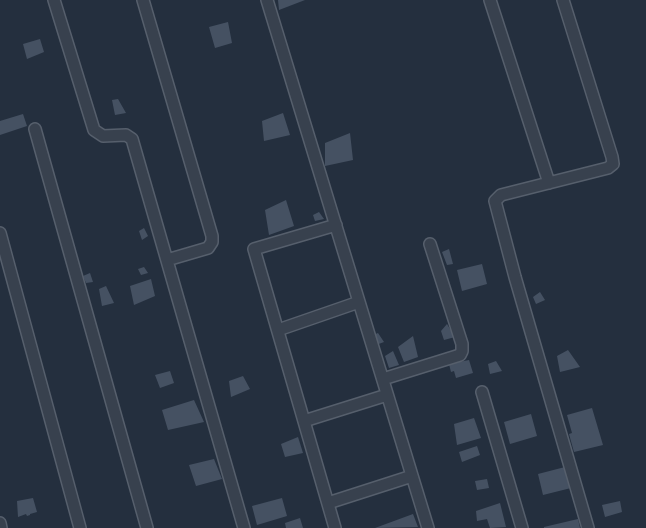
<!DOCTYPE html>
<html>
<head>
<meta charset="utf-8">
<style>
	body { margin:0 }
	canvas { display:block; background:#242f3e }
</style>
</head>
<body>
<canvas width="646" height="528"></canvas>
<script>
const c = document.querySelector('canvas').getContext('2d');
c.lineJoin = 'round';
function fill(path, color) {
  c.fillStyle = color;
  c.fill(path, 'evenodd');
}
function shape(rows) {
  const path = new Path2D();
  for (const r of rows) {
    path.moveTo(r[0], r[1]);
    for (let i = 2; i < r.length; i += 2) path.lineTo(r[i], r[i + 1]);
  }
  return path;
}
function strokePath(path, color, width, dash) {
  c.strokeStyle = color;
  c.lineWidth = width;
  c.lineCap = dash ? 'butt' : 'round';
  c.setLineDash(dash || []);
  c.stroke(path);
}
const building = shape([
	[278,0,305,0,279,10],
	[228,22,232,43,215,48,209,27],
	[40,39,44,52,27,59,23,44],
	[118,99,126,113,115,115,112,100],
	[283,113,290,135,264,141,262,121],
	[23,114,27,126,0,135,0,121],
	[350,133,353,160,325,166,325,143],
	[286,200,294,226,269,235,265,210],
	[319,212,324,219,315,221,313,215],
	[144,228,148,236,142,240,139,231],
	[449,249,453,264,447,265,442,252],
	[482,264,487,284,462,291,457,270],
	[144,267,148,273,141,275,138,269],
	[90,273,93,282,86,283,83,276],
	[151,279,155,296,134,305,130,286],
	[106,286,114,303,102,306,99,289],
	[540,292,545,300,536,304,533,297],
	[447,324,455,337,444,340,441,331],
	[378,333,384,342,376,345,373,335],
	[413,336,418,357,404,362,398,347],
	[568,350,580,367,560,372,557,356],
	[393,351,399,365,389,368,385,356],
	[469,360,473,373,456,378,454,371,451,372,449,364],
	[496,361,502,371,490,374,488,364],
	[170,371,174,383,160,388,155,375],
	[243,376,250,389,231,397,229,381],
	[194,400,204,422,168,430,162,410],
	[592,408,603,445,574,452,569,434,572,433,567,415],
	[531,414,537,436,510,444,504,422],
	[474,418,481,438,457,445,454,424],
	[298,437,303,453,285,457,281,444],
	[477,446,480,455,462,462,459,452],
	[214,459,222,479,196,486,189,465],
	[565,467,571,488,543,495,538,474],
	[487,479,489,488,477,490,475,481],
	[33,498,37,512,30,514,30,515,27,516,26,514,18,517,17,501],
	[282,498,287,516,257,525,252,506],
	[620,501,622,512,605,517,602,505],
	[500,503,506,527,490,528,487,519,477,521,476,511],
	[413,514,418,527,375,528],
	[300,518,303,528,286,528,285,523],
	[578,519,580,528,544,528,544,527]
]);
const street = shape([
	[54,0,94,130,103,136,126,135,132,139,244,528],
	[143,0,212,236,212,242,208,248,167,260],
	[267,0,428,528],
	[490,0,549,183],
	[563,0,612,157,613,164,608,168,501,195,495,201,515,277,588,528],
	[35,129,147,528],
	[0,233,80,528],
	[278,330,359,302],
	[383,379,460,355,462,351,462,344,430,244],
	[482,392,522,528],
	[304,421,387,395],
	[328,503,412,476],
	[0,523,1,528],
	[335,528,254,249,336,225]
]);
fill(building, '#455162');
strokePath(street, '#565f6c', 14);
strokePath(street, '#38414e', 11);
</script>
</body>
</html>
